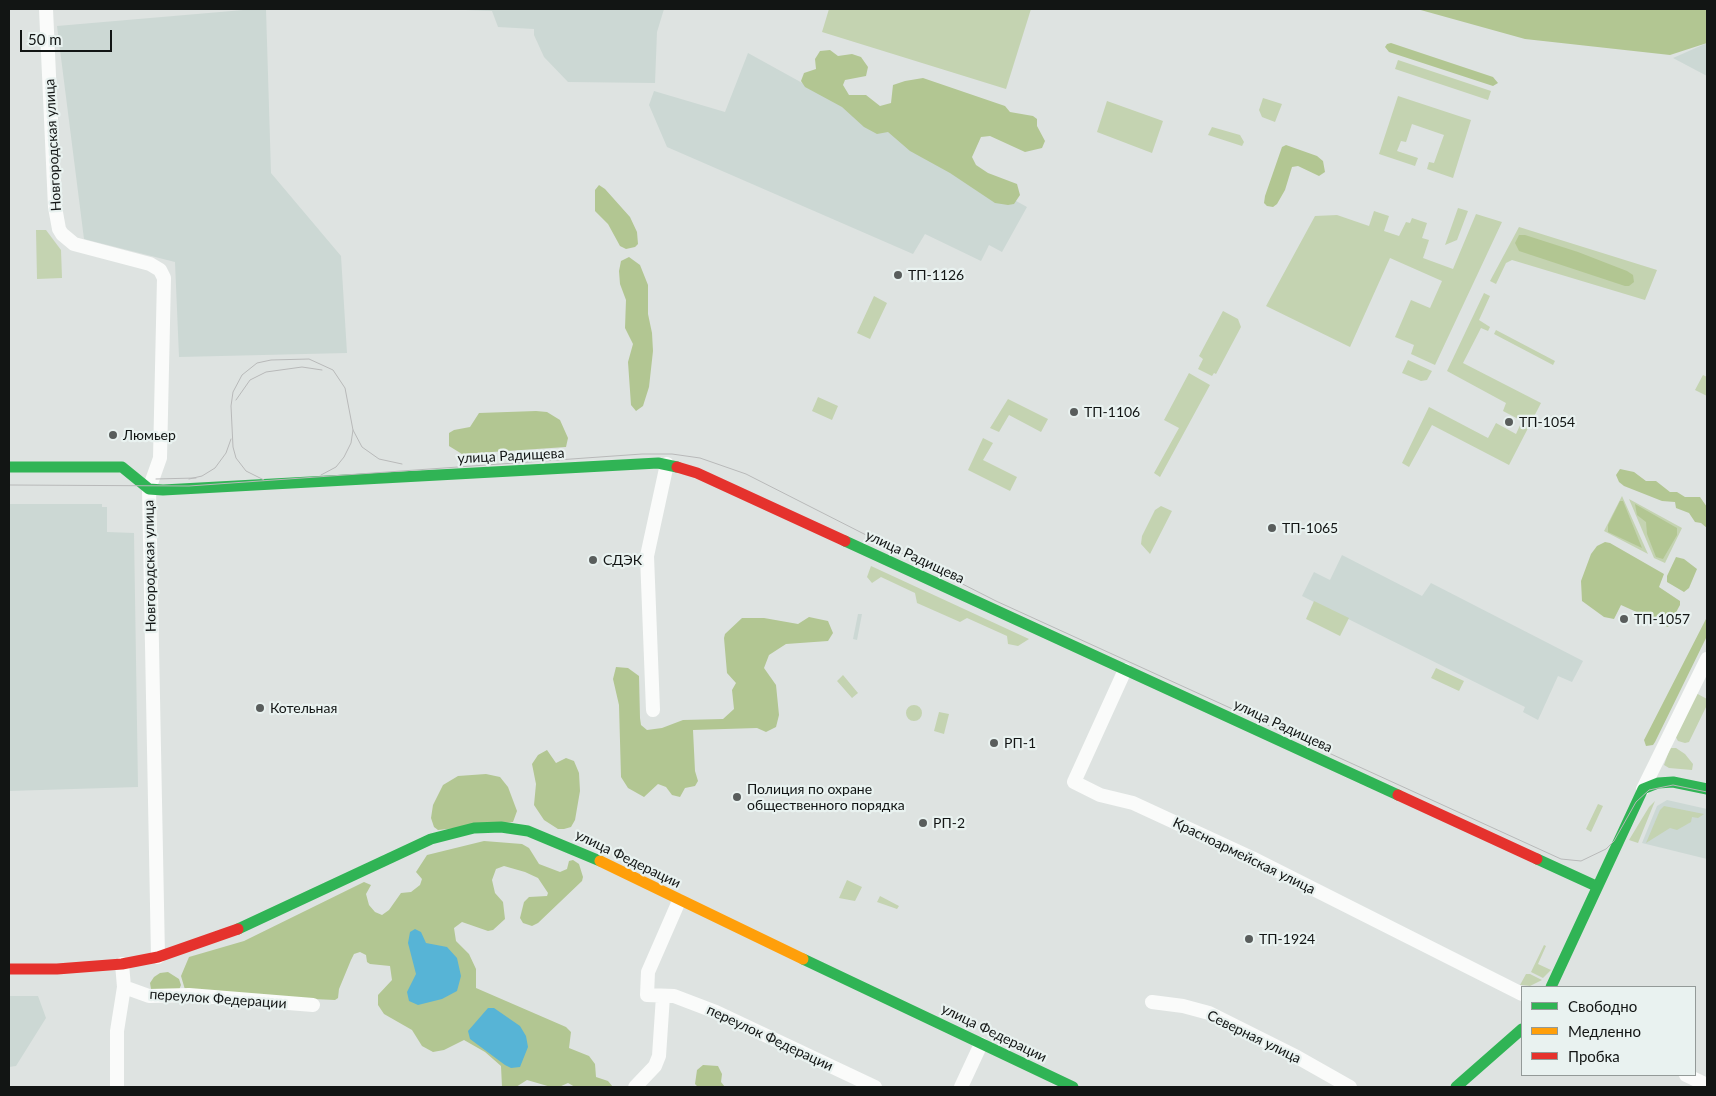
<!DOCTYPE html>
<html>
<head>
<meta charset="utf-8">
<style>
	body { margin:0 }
	#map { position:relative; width:1716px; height:1096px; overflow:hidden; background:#dee3e1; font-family:Lato,sans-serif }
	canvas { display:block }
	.frame { position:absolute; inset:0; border:10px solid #121514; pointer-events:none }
	.legend { position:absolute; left:1521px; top:986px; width:175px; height:90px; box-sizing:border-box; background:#e9f2f0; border:1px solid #939a98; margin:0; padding:6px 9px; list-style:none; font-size:15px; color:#121514 }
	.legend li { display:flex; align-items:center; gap:10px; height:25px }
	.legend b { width:25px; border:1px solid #939a98 }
	.scale { position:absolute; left:20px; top:30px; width:92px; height:22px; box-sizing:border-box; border:2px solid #121514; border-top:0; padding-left:6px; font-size:15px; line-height:18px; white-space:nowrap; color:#121514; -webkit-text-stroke:4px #e9f2f0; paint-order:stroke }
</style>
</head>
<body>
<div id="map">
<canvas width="1716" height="1096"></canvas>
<div class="frame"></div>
<ul class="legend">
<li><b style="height:6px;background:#30b455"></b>Свободно</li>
<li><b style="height:6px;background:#ff9f0a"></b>Медленно</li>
<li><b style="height:6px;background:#e5322d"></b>Пробка</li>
</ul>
<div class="scale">50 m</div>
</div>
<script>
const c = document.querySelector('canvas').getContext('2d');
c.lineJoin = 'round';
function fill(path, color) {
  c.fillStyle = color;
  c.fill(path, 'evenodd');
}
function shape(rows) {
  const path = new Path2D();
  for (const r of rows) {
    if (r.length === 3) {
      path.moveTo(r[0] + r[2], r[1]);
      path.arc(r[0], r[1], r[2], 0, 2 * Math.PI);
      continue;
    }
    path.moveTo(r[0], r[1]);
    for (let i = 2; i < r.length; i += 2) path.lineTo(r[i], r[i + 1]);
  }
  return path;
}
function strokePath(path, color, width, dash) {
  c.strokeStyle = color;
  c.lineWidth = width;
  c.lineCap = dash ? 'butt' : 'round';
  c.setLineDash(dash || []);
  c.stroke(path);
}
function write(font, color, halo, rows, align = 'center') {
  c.font = font + ' Lato,sans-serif';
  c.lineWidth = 4.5;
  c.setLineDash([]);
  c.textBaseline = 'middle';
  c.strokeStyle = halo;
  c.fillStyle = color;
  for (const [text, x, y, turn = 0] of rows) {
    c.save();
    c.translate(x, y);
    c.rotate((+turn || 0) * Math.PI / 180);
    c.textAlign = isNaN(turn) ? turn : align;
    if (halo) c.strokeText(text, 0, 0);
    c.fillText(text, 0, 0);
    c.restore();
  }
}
const built = shape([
	[255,9,266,9,271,173,341,256,347,353,179,357,175,262,84,239,57,26],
	[439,9,664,9,657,32,655,83,568,82,544,57,534,35,534,29,498,27,492,11],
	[1707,43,1707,76,1673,58],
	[748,53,1027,207,1002,252,989,245,981,261,925,234,913,254,667,147,649,105,654,91,725,112],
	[9,504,102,504,102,507,107,507,107,532,134,533,138,787,9,791],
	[1342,555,1422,596,1431,583,1583,661,1572,682,1558,676,1538,720,1523,712,1525,707,1302,596,1314,572,1330,580],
	[858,614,862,614,857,640,853,639],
	[1667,800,1707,809,1707,859,1642,843,1657,806],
	[9,996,38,996,46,1018,16,1066,9,1067]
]);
const green = shape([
	[829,9,1031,9,1006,89,822,32],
	[1398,60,1491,91,1488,100,1395,69],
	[1398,96,1471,120,1453,178,1427,169,1429,162,1434,163,1444,135,1412,124,1406,142,1401,141,1397,151,1418,158,1415,166,1379,154],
	[1263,98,1282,104,1275,122,1262,117,1259,110],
	[1107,101,1163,121,1152,153,1097,132],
	[1212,127,1240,135,1244,142,1242,146,1208,135],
	[1458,208,1468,211,1457,240,1445,245],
	[1374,211,1389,216,1384,231,1399,236,1406,222,1410,223,1412,218,1427,223,1422,238,1429,240,1423,258,1453,269,1476,214,1502,222,1435,365,1411,354,1414,345,1395,337,1411,300,1430,308,1442,281,1390,258,1350,347,1266,306,1315,216,1337,215,1369,226],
	[1519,227,1657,270,1645,300,1512,260,1506,263,1496,284,1490,281],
	[36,230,46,230,61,250,62,278,37,279],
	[1484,293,1490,296,1479,320,1490,327,1488,331,1481,328,1463,363,1541,403,1509,465,1432,425,1409,467,1402,463,1429,407,1488,438,1496,423,1516,434,1522,421,1503,411,1506,403,1447,371],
	[874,296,887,303,870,339,857,333],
	[1223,311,1238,319,1241,327,1216,374,1214,373,1212,376,1198,369,1203,359,1199,356],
	[1496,330,1555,361,1553,365,1494,334],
	[1408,360,1432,371,1427,380,1421,381,1402,373],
	[1189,373,1210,385,1160,477,1154,473,1179,428,1164,420],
	[1703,375,1707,377,1707,396,1695,390],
	[818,397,838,406,832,420,812,411],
	[1008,399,1048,419,1041,432,1009,415,999,432,990,428],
	[983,438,993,443,983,460,1017,477,1010,491,968,470],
	[1622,496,1648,554,1604,531],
	[1629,499,1682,528,1665,563,1654,558],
	[1161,506,1172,511,1150,554,1141,544,1142,536,1155,510],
	[871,566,1029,639,1018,646,1008,644,1007,636,967,618,960,622,917,603,915,593,881,577,872,583,867,577],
	[1314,601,1349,618,1340,636,1306,619],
	[1436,668,1464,681,1459,691,1431,678],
	[843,675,858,693,852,698,837,681],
	[1694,692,1707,699,1707,705,1689,742,1685,743,1678,741,1674,734],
	[914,713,8],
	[939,712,949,714,944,734,934,731],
	[1670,748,1676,748,1685,754,1693,764,1692,770,1669,768,1664,765],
	[1655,801,1638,843,1629,840,1649,807],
	[1598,804,1603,806,1591,832,1586,829],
	[1664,806,1704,814,1698,818,1692,817,1691,822,1677,830,1670,828,1646,843,1660,810],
	[847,880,862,887,855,901,839,898],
	[880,896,899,906,897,909,877,902],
	[1544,945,1546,946,1538,964,1551,970,1543,978,1531,972],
	[1526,974,1530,974,1542,980,1530,986,1522,985,1520,985]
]);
const forest = shape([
	[1417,9,1707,9,1707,43,1670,55,1525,39],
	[1391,43,1493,77,1498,83,1493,86,1389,52,1385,47,1387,44],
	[830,50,838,56,852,54,861,57,868,67,866,76,845,80,843,85,849,95,866,95,880,106,891,103,893,85,905,81,923,78,1005,106,1010,112,1033,116,1037,119,1037,126,1045,141,1042,148,1025,152,990,136,981,137,972,157,976,165,988,173,1017,184,1020,195,1014,204,1008,205,995,203,950,173,910,151,888,132,877,134,864,127,842,107,805,87,801,81,804,73,816,69,815,59,820,51],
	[1286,145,1317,156,1323,161,1325,172,1319,176,1298,166,1292,167,1285,190,1277,204,1273,207,1267,206,1264,203,1265,196,1282,147],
	[599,185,605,189,630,217,637,232,638,244,635,247,626,249,620,246,608,224,595,211,595,190],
	[1519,235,1525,235,1578,252,1627,271,1633,275,1634,282,1629,286,1625,286,1519,251,1515,243],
	[629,257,640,265,648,285,648,314,652,333,653,351,649,387,643,406,636,411,631,405,628,362,633,344,625,328,626,300,620,284,619,271,621,261],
	[536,411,547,412,560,420,568,438,566,447,462,454,449,446,449,433,454,430,470,427,479,413],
	[1620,469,1634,472,1646,481,1656,481,1670,492,1677,492,1685,497,1700,497,1707,507,1707,528,1701,523,1695,522,1689,513,1676,508,1675,502,1662,501,1624,486,1619,482,1616,475],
	[1620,501,1623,501,1642,548,1608,532,1608,525],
	[1635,504,1677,528,1677,535,1663,559,1656,557,1647,534,1646,522,1637,515],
	[1605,542,1610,543,1664,574,1659,587,1680,601,1680,605,1668,627,1663,625,1659,619,1650,618,1621,605,1614,619,1604,617,1582,601,1581,581,1591,554,1597,546],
	[1676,557,1684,559,1697,569,1689,588,1684,592,1667,582,1667,576],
	[809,617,828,621,833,633,828,641,786,644,769,655,764,668,776,685,779,715,776,727,766,732,757,728,693,730,695,771,698,781,695,786,685,788,680,797,672,795,666,787,658,784,644,797,628,788,621,777,619,705,613,679,616,667,628,668,639,676,640,718,641,725,647,730,662,728,683,720,723,719,734,709,732,690,736,683,727,673,724,638,725,634,742,618,764,618,798,624],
	[1707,617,1707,636,1655,742,1653,745,1646,746,1644,740],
	[547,750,556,763,566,758,574,761,579,773,580,791,575,820,571,827,564,829,558,829,544,820,534,805,536,784,532,764,538,755],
	[486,774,500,777,508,787,517,811,513,822,438,830,434,827,431,818,433,805,443,785,458,776],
	[484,841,522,844,529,848,539,864,560,872,567,869,569,861,573,860,579,864,583,877,582,881,538,923,532,926,523,923,520,918,524,902,529,897,547,896,548,893,538,878,525,872,504,866,496,869,492,880,495,893,503,902,505,919,493,930,488,931,462,922,454,928,456,941,469,954,476,969,476,988,566,1027,571,1032,569,1048,589,1056,595,1064,596,1077,608,1081,613,1087,575,1087,568,1083,559,1087,551,1087,527,1080,516,1087,502,1087,501,1066,485,1052,464,1040,444,1050,433,1052,422,1046,412,1030,384,1014,378,1005,378,995,392,980,390,966,370,964,367,962,366,955,360,952,354,954,351,960,339,989,338,998,335,1000,186,993,181,976,189,957,244,941,364,882,371,885,366,894,369,905,375,912,382,915,389,910,401,893,411,892,420,885,422,879,416,872,427,855],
	[168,972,179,979,181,985,179,990,156,993,151,989,150,983,154,977,160,973],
	[703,1065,718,1066,722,1074,721,1082,725,1087,698,1087,695,1084,697,1070]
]);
const water = shape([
	[415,929,421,932,426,943,447,947,457,958,461,976,457,991,442,999,418,1005,409,1001,407,992,416,974,408,943,410,932],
	[488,1008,494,1008,520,1026,526,1036,528,1047,520,1067,511,1068,505,1065,470,1039,468,1031]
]);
const street = shape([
	[46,9,55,207,59,229,62,234,74,244,150,264,160,270,164,278,160,458,149,489,158,957],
	[1125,670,1074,782,1100,795,1133,803,1252,858,1522,994],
	[653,710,647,556,667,464],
	[1643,789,1707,659],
	[679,901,648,972,647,995,674,996,716,1012,875,1087],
	[124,987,149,996,189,995,313,1005],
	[1152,1002,1183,1006,1209,1013,1297,1057,1350,1087],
	[1686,1075,1707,1085],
	[117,1087,117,1031,124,987,122,964],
	[635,1087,655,1066,659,1056,663,996],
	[961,1087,981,1044]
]);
const fast = shape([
	[9,467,122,467,149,489,163,490,658,463,677,467],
	[845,541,1398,795],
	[1537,859,1596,886],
	[238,929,431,839,474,828,501,827,528,831,600,861],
	[803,959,1073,1087],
	[1551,987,1643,789,1658,783,1673,782,1707,789],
	[1456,1087,1522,1029]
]);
const slow = shape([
	[600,861,803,959]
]);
const jam = shape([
	[677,467,697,473,845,541],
	[1398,795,1537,859],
	[9,969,57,969,122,964,158,957,238,929]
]);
const tram = shape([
	[236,400,250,380,266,372,302,367,322,370],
	[321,475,336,467,344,457,351,443,353,430],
	[156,479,196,478],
	[189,479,202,476,215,468,226,453,231,439],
	[264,480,246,471,236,458,233,447,231,406,233,392,242,375,257,363,271,360,309,359,333,370,345,388,353,430,362,447,379,459,402,464],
	[9,485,189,486,642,454,672,454,700,458,746,474,996,601,1561,859,1581,861,1606,849,1614,841,1636,802,1649,790,1673,785,1707,792]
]);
const markers = [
	[898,275,5,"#595d5c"],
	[1074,412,5,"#595d5c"],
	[1509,422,5,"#595d5c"],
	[113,435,5,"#595d5c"],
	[1272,528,5,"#595d5c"],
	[593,560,5,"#595d5c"],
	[1624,619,5,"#595d5c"],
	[260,708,5,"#595d5c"],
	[994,743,5,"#595d5c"],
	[737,797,5,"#595d5c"],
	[923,823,5,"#595d5c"],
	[1249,939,5,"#595d5c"]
];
const streetNames = [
	["Новгородская улица",53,145,-93],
	["улица Радищева",511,456,-3],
	["улица Радищева",915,557,25],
	["Новгородская улица",150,566,-91],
	["улица Радищева",1283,726,25],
	["Красноармейская улица",1244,856,26],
	["улица Федерации",628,859,26],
	["переулок Федерации",218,999,4],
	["улица Федерации",994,1033,26],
	["Северная улица",1254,1037,26],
	["переулок Федерации",770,1038,25]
];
const poiNames = [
	["ТП-1126",908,275],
	["ТП-1106",1084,412],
	["ТП-1054",1519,422],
	["Люмьер",123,435],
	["ТП-1065",1282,528],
	["СДЭК",603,560],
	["ТП-1057",1634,619],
	["Котельная",270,708],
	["РП-1",1004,743],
	["Полиция по охране",747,789],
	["общественного порядка",747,805],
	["РП-2",933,823],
	["ТП-1924",1259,939]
];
fill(built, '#ccd8d4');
fill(green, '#c4d3b1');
fill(forest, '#b2c692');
fill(water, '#57b4d6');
strokePath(street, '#fafbfa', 14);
strokePath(fast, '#30b455', 11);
strokePath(slow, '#ff9f0a', 11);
strokePath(jam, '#e5322d', 11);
strokePath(tram, '#b8b9b9', 1);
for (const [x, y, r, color] of markers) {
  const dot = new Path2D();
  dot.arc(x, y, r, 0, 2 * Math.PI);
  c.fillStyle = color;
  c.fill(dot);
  strokePath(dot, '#e9f2f0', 2);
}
write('14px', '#121514', '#e9f2f0', streetNames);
write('14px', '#121514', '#e9f2f0', poiNames, 'left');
</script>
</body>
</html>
